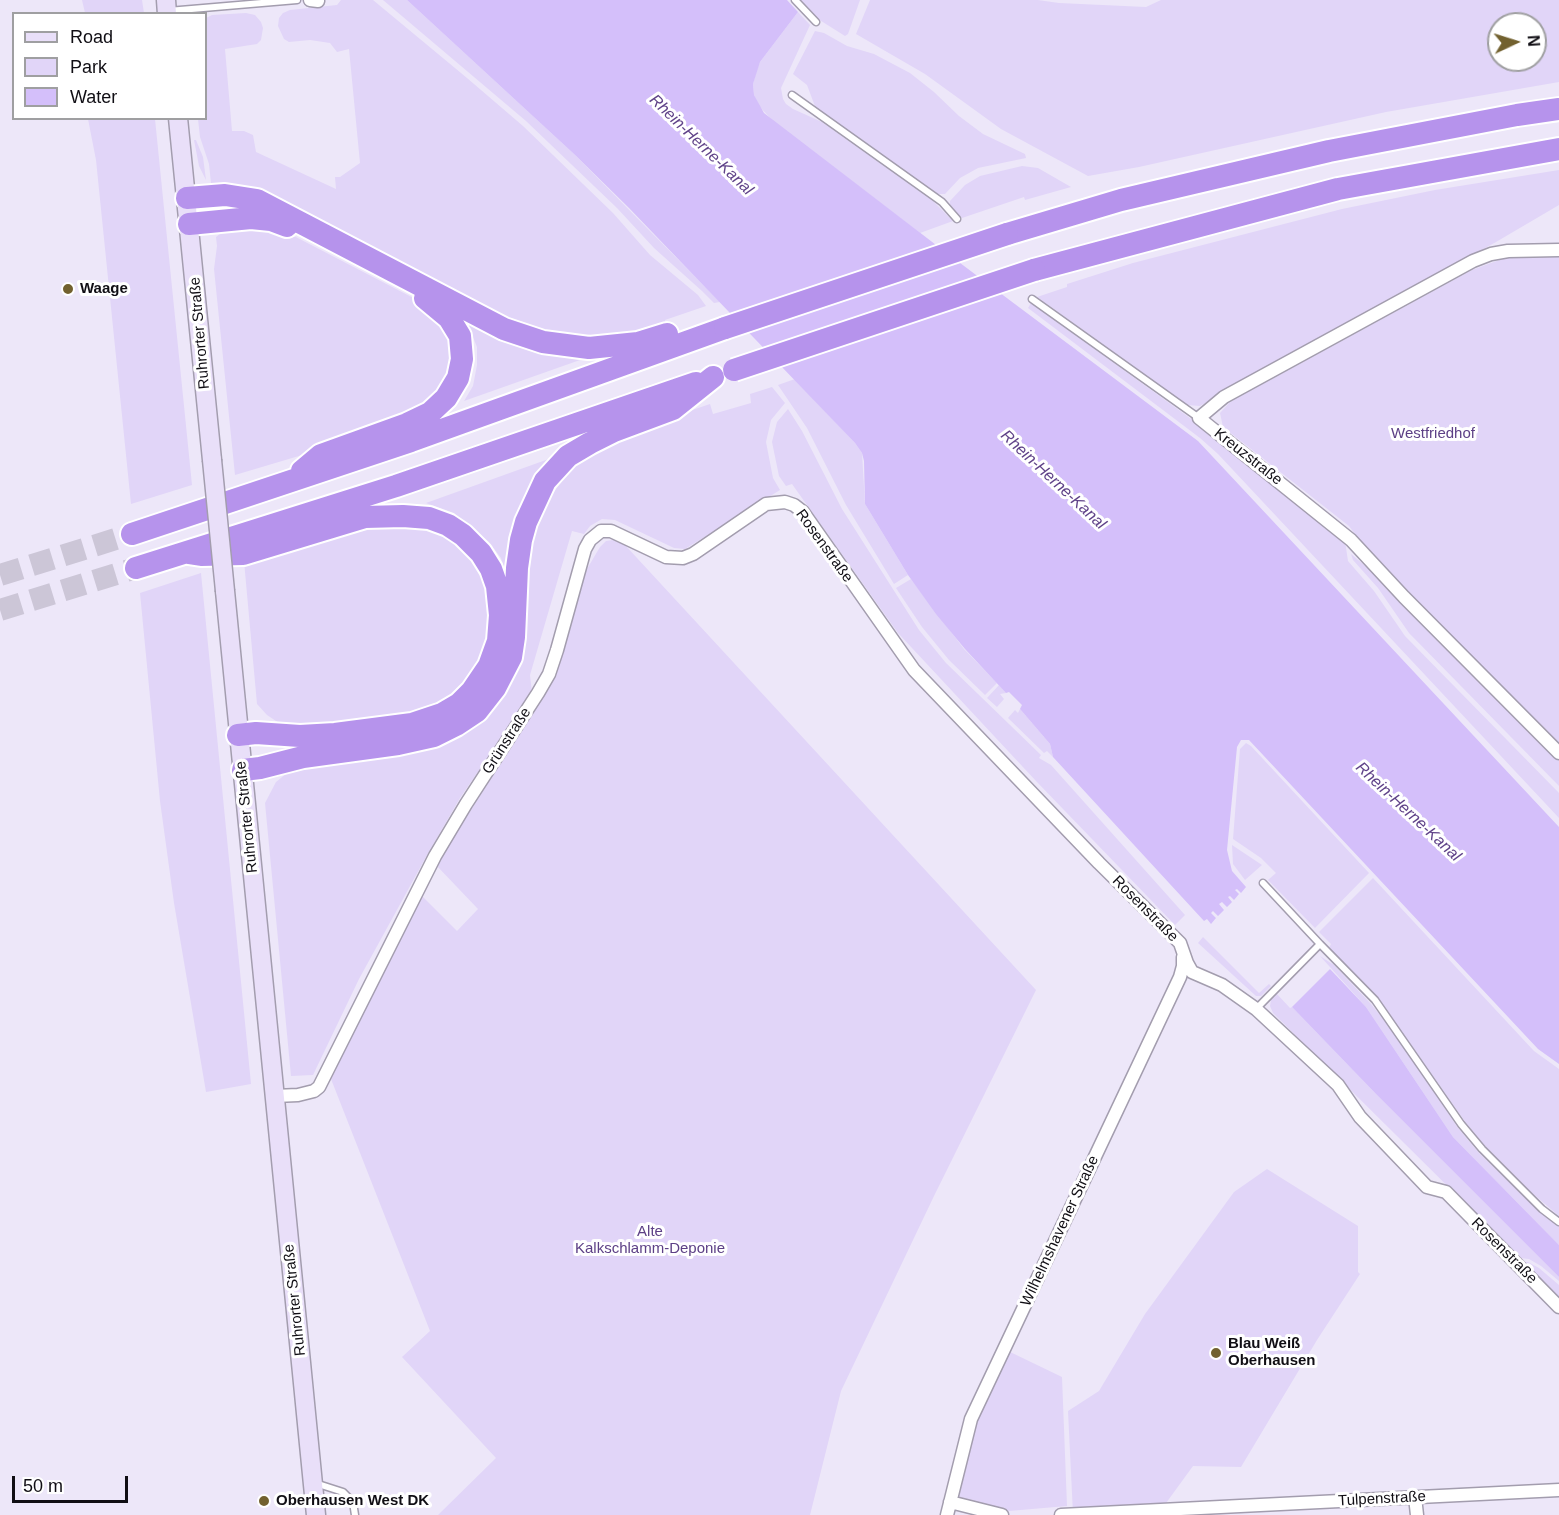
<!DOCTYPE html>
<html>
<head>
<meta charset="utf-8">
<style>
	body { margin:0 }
	#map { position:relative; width:1559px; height:1515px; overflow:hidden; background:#ede7f9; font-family:Arial,sans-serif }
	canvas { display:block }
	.legend { position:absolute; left:12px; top:12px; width:195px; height:108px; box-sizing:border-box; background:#fff; border:2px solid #9f9fa1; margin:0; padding:8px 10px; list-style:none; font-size:18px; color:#100e14 }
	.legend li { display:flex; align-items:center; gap:12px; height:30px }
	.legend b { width:30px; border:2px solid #9f9fa1 }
	.north { position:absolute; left:1487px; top:12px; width:60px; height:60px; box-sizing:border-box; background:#fff; border:2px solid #9f9fa1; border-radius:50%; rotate:86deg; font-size:16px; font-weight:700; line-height:24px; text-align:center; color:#100e14 }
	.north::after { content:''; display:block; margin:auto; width:21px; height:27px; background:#72612f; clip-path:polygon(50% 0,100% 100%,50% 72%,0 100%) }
	.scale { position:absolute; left:12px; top:1476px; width:116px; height:27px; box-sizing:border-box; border:3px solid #100e14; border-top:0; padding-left:8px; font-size:18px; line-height:21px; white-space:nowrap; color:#100e14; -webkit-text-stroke:4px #fff; paint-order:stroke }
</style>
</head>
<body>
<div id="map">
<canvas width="1559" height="1515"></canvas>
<ul class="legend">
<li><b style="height:8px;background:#e9dff9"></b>Road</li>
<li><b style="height:16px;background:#e1d5f8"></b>Park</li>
<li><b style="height:16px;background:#d4bffa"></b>Water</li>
</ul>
<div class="north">N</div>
<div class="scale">50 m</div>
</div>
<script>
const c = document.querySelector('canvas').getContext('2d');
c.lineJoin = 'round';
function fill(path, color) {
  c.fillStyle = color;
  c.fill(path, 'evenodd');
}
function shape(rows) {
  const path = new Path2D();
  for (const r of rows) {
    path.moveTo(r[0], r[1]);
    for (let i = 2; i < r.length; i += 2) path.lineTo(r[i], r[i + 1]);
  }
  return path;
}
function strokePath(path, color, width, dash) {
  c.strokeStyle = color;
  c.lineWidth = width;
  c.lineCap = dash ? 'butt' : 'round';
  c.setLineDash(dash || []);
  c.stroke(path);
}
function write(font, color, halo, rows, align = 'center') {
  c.font = font + ' Arial,sans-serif';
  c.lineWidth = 6;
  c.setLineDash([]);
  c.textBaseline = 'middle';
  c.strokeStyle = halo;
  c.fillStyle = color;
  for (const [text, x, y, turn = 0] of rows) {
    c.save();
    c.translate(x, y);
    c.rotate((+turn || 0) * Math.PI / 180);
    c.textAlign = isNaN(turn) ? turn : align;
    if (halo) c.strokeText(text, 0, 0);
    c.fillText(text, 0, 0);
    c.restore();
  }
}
const green = shape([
	[82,0,142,0,144,13,85,13],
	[341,0,373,0,467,78,523,126,613,213,650,255,698,295,706,306,665,320,666,327,591,341,546,334,512,323,239,187,211,183,209,164,200,137,198,119,206,118,206,18,212,15,246,13,255,15,261,22,263,28,261,40,257,44,225,49,232,131,244,131,253,135,256,152,336,189,335,177,340,177,360,163,349,49,337,52,330,43,310,40,289,42,284,39,278,26,279,18,283,13,290,10,337,5],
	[383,0,407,0,574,154,720,302,714,303,702,291,654,248,617,208,526,121],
	[801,0,860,0,848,34,845,36,818,19],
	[870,0,1038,0,1059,3,1146,7,1161,0,1559,0,1559,82,1386,112,1139,167,1088,176,1001,129,925,74,856,34],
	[1499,24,1535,24,1535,60,1499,60],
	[798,12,810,25,781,88,783,99,786,104,793,109,822,122,933,201,953,221,920,233,774,122,758,105,754,95,753,84,756,72,760,62],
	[815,31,824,33,847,46,874,54,910,73,934,92,959,116,983,134,1025,154,1026,158,978,168,960,178,945,194,938,194,816,109,807,85,793,74],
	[88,119,155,119,192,485,131,504,96,160],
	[194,140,196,140,203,157,206,180,199,166],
	[1022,166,1038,168,1071,187,1025,200,1024,197,962,218,950,205,950,201,965,185,980,176],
	[1559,170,1559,205,1496,242,1200,406,1187,405,1037,297,1067,287,1067,284,1133,263,1342,209,1435,190],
	[271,228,290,234,425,304,453,339,452,376,426,407,319,450,235,475,214,269,217,246,216,237,225,230],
	[1510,256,1559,256,1559,748,1373,558,1349,526,1223,427,1220,413,1230,402,1472,270],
	[1031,303,1212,434,1345,541,1348,561,1374,591,1405,636,1559,793,1559,818,1218,454,1200,438,1028,308],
	[465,318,541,352,580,360,464,401,473,386,477,365,477,347],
	[795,379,855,443,862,453,865,504,908,575,894,584,846,505,807,428,778,385],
	[772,387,785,403,771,420,766,442,773,478,780,490,685,549,674,548,615,520,602,519,590,526,584,534,572,531,530,675,532,693,460,798,426,857,359,979,313,1075,291,1076,265,803,276,782,287,773,307,765,437,744,527,570,532,537,543,507,573,466,591,450,648,425,710,404,713,414,751,403,750,394],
	[788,409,802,431,842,509,919,630,946,663,1041,755,1039,758,1051,765,1185,915,1175,925,1036,781,898,633,792,484,786,486,779,476,772,442,777,422],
	[557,456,507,576,501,558,489,542,454,513,426,503],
	[401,525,432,529,457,541,478,564,488,588,489,638,481,662,467,684,439,705,410,716,291,727,279,723,267,715,257,704,244,561,363,526],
	[613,540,625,545,1036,990,934,1196,841,1391,810,1515,438,1515,496,1458,402,1357,430,1331,331,1079,420,894,457,931,478,909,436,865,551,684,557,670,584,574,600,547,606,541],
	[1351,554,1376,575,1559,760,1559,786,1409,633,1378,588,1353,560],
	[201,573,251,1084,206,1092,174,903,160,801,140,593],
	[911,579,964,649,997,683,985,695,949,660,922,627,896,588],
	[999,685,1006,693,1000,694,1004,699,997,707,987,698],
	[1020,709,1050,744,1053,757,1047,751,1044,753,1008,718,1015,710,1018,713],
	[1246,743,1251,746,1369,873,1315,928,1268,880,1276,873,1261,858,1233,839,1240,749],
	[1232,845,1262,865,1245,880,1233,864],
	[1373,878,1534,1051,1559,1069,1559,1216,1517,1180,1485,1146,1466,1123,1378,998,1329,948,1331,944,1319,932],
	[1203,937,1259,993,1269,984,1271,986,1261,996,1256,996,1198,943],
	[1320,956,1334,965,1371,1004,1396,1035,1458,1128,1479,1153,1539,1211,1559,1226,1559,1245,1453,1137,1366,1007],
	[1277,994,1290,1008,1292,1007,1375,1093,1559,1277,1559,1281,1541,1266,1529,1259,1520,1258,1273,1013,1270,1006,1271,1000],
	[1267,1169,1358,1226,1358,1272,1360,1274,1317,1340,1241,1467,1193,1466,1161,1510,1073,1514,1068,1411,1099,1391,1145,1314,1234,1192],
	[1524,1262,1528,1262,1539,1268,1559,1285,1559,1298],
	[1006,1350,1062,1377,1067,1506,1009,1511,955,1498,968,1439]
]);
const water = shape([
	[407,0,787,0,798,12,760,62,753,84,754,95,764,113,940,248,1198,441,1559,827,1559,1064,1538,1049,1249,740,1241,740,1237,747,1227,850,1232,871,1246,887,1241,893,1237,889,1235,890,1239,894,1234,900,1230,896,1228,897,1232,902,1227,907,1222,902,1219,904,1224,910,1218,916,1213,911,1211,913,1216,918,1211,924,1207,919,1204,921,1053,757,1050,744,1020,709,1022,705,1009,692,1006,693,965,649,936,614,908,575,865,504,864,461,862,453,855,443,629,208,574,154],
	[1330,969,1366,1007,1453,1137,1559,1245,1559,1277,1375,1093,1292,1007]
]);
const motorwayTunnel = shape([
	[0,575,132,534],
	[0,610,136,568]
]);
const service = shape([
	[795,0,816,22],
	[168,11,297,0],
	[792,95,942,202,957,219],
	[1032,299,1199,418],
	[1263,883,1320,944],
	[1256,1009,1320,944,1375,1000,1461,1124,1482,1149,1542,1209,1559,1222],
	[315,1483,343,1492,353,1502,355,1515]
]);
const minor = shape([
	[310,0,318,1],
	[1559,250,1508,251,1491,254,1473,261,1224,397,1199,418,1351,540,1404,597,1559,753],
	[275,1096,298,1095,314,1091,319,1087,435,856,466,804,538,693,549,674,557,650,585,549,590,540,601,531,611,531,666,557,683,558,693,554,766,504,785,502,794,505,803,512,914,670,1099,863,1180,943,1187,963,1192,972,1222,985,1256,1009,1338,1085,1360,1117,1427,1187,1446,1192,1559,1307],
	[1415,1497,1417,1515],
	[950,1502,1002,1515],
	[947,1515,971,1419,1180,977,1183,966,1183,957],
	[1061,1515,1559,1490]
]);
const secondary = shape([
	[166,0,167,14],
	[178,118,212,460],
	[225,591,316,1515]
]);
const motorway = shape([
	[187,198,225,195,257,200,504,329,543,342,589,348,638,343,667,334],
	[189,224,251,218,271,220,287,226],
	[1007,234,1121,200,1329,151,1517,115,1559,109],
	[1034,270,1338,189,1559,149],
	[302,471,321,455,407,424,430,413,446,398,458,378,462,359,460,336,449,318,425,298],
	[132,534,411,441,725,328],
	[188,553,201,555,243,554,365,517,403,516,429,518,448,525,463,535,481,553,491,569,497,586,500,615,498,641,489,666,472,691,459,704,442,714,412,724,335,734,300,736,256,733,238,735],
	[136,568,396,486,696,383],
	[243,770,260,768,303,757,398,744,434,736,456,725,477,711,495,688,511,657,514,637,517,568,521,540,526,522,545,481,568,456,590,443,614,431,673,409,713,377]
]);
const secondaryBridge = shape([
	[212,460,225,591]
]);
const motorwayBridge = shape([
	[725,328,1007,234],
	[734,370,1034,270]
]);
const markers = [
	[68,289,6,"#72612f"],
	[1216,1353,6,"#72612f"],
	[264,1501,6,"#72612f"]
];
const poiNames = [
	["Waage",80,289],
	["Blau Weiß",1228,1344],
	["Oberhausen",1228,1361],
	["Oberhausen West DK",276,1501]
];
const streetNames = [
	["Ruhrorter Straße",200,333,-95],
	["Kreuzstraße",1248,457,38],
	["Rosenstraße",824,546,54],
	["Grünstraße",507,741,-57],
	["Ruhrorter Straße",247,817,-96],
	["Rosenstraße",1145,909,45],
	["Wilhelmshavener Straße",1060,1231,-65],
	["Rosenstraße",1504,1251,45],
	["Ruhrorter Straße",295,1300,-96],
	["Tulpenstraße",1382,1499,-3]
];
const parkNames = [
	["Westfriedhof",1433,434],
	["Alte",650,1232],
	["Kalkschlamm-Deponie",650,1249]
];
const waterNames = [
	["Rhein-Herne-Kanal",701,145,44],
	["Rhein-Herne-Kanal",1053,480,43],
	["Rhein-Herne-Kanal",1408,812,43]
];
fill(green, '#e1d5f8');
fill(water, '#d4bffa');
strokePath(motorwayTunnel, '#ccc6d7', 22, [22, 11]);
strokePath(service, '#a39dae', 9);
strokePath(minor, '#a39dae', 15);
strokePath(secondary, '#a39dae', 21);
strokePath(motorway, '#fff', 26);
strokePath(service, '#fff', 6);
strokePath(minor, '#fff', 12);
strokePath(secondary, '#e9dff9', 18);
strokePath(motorway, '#b693ec', 22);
strokePath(secondaryBridge, '#a39dae', 21, []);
strokePath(motorwayBridge, '#fff', 26, []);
strokePath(secondaryBridge, '#e9dff9', 18);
strokePath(motorwayBridge, '#b693ec', 22);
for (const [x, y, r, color] of markers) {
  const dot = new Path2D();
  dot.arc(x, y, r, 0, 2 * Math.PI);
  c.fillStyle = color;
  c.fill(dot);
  strokePath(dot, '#fff', 2);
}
write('bold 15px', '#100e14', '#fff', poiNames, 'left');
write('15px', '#100e14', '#fff', streetNames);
write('15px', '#5d4086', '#fff', parkNames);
write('italic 16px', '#604389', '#fff', waterNames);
</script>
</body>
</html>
